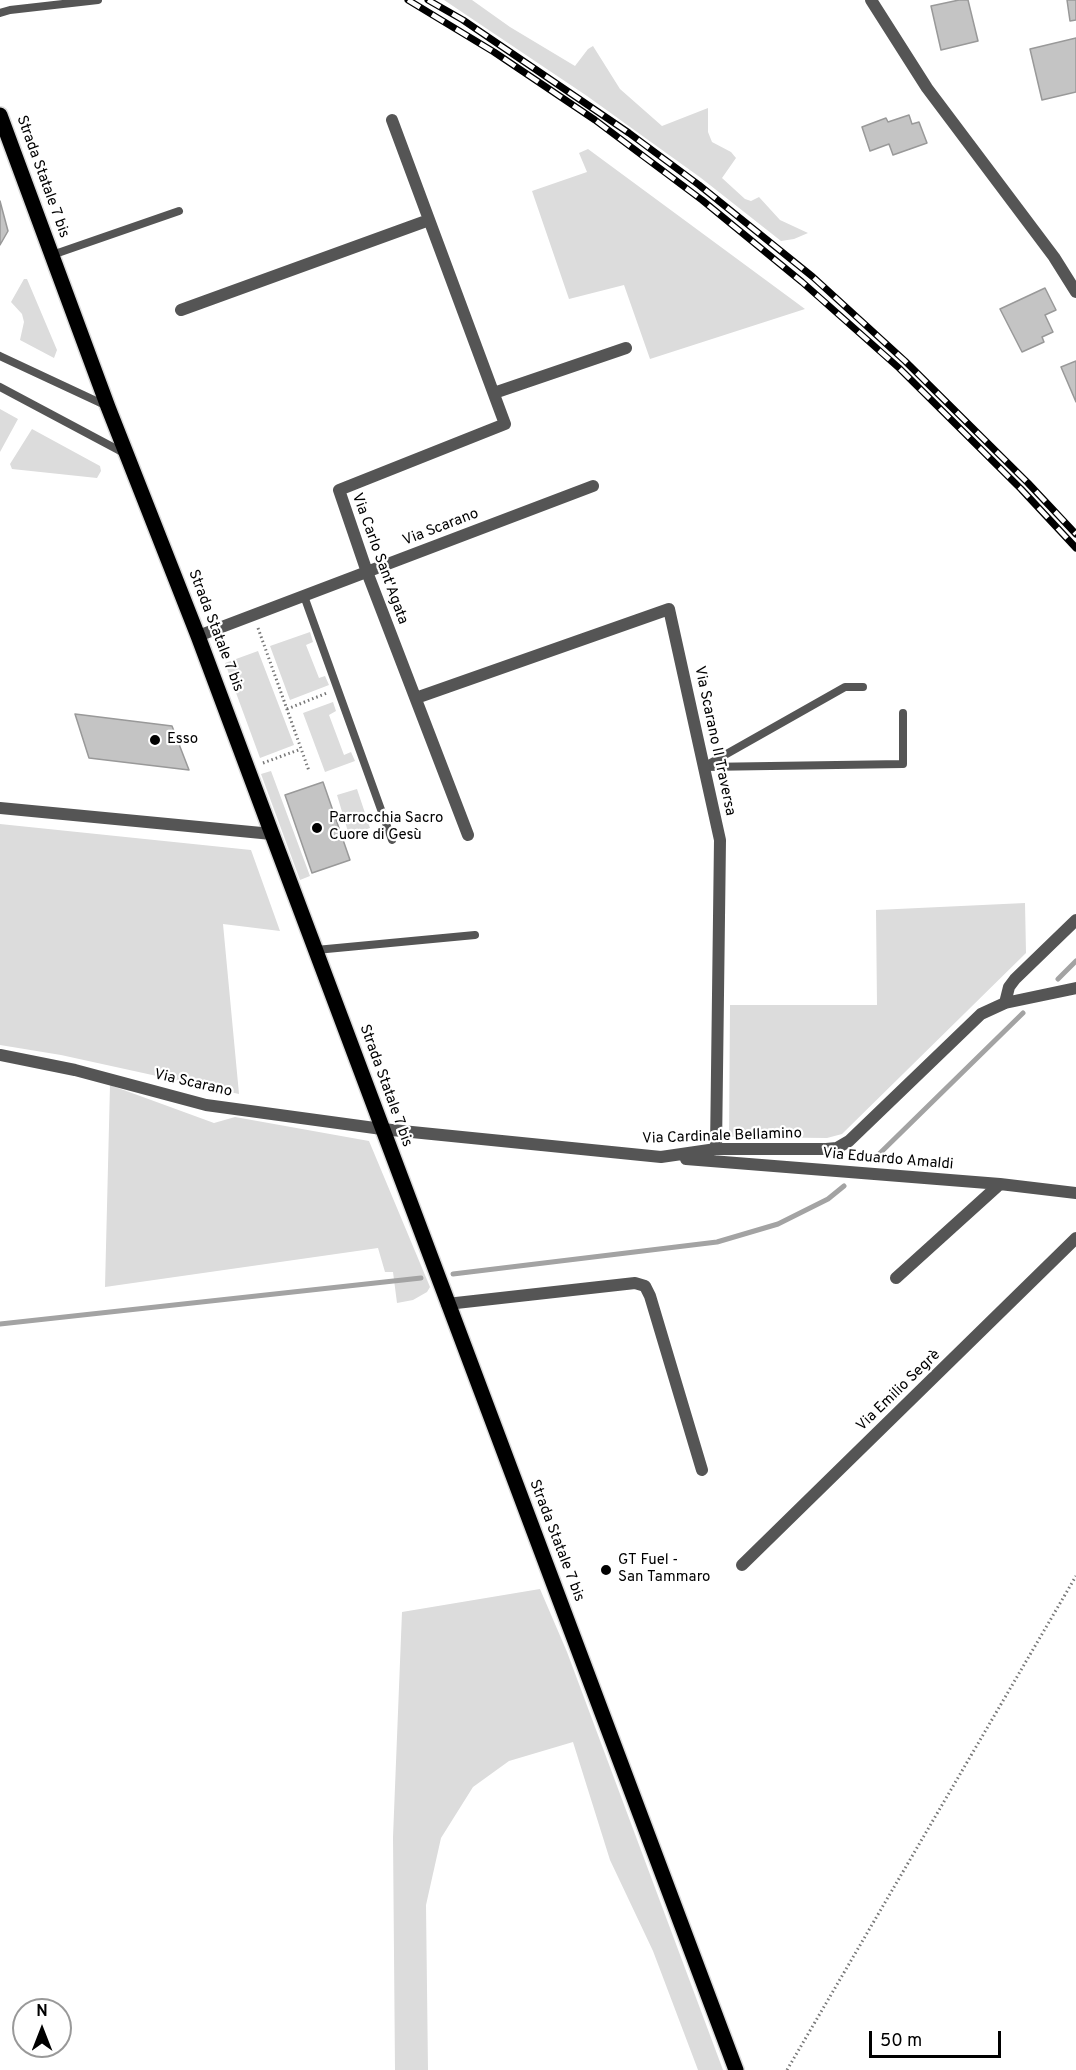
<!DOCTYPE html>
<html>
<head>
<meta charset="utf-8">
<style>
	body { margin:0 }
	#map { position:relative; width:1076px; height:2070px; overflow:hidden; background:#fff; font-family:Overpass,sans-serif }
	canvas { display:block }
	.north { position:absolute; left:12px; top:1998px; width:60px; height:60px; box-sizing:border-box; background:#fff; border:2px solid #999; border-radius:50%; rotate:0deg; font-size:16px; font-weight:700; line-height:24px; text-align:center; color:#000 }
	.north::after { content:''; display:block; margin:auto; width:21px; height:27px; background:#000; clip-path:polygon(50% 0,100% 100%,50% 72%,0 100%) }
	.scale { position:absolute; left:869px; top:2031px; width:132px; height:27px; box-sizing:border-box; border:3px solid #000; border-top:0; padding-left:8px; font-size:18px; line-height:21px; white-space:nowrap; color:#000; -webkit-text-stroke:4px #fff; paint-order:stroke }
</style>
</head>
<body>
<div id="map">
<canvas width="1076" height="2070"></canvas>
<div class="north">N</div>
<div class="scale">50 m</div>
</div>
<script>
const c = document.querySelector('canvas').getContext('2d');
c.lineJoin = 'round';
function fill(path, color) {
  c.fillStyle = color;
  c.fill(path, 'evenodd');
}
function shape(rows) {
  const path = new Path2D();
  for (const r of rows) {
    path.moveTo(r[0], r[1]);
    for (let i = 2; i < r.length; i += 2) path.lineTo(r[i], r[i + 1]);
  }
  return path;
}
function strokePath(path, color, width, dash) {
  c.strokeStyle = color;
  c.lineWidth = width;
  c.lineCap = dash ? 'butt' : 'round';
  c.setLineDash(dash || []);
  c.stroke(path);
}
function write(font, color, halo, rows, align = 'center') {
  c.font = font + ' Overpass,sans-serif';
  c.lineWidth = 4.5;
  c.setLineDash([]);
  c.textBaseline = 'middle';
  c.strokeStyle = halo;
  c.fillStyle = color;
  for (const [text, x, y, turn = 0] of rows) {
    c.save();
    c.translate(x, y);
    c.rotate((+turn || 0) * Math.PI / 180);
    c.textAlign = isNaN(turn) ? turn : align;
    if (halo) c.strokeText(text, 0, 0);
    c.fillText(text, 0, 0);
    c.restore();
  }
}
const green = shape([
	[444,0,472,0,510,27,575,66,588,49,593,46,620,89,662,126,708,108,708,132,712,142,731,152,736,158,722,178,745,199,751,201,759,197,780,220,808,233,794,239,781,241,701,178,587,96],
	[588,149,805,309,650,359,624,285,569,299,532,191,587,172,579,153],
	[24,279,27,279,57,350,54,358,20,340,24,322,22,314,11,302],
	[0,409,18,419,0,452],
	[32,429,100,466,101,471,97,478,12,469,10,464],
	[310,632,313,642,306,645,319,678,325,676,329,685,290,700,270,646],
	[258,651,294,745,260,758,225,663],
	[333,702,336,711,329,715,344,755,351,752,355,761,325,772,303,713],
	[271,771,310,876,300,880,261,774],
	[357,789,370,828,349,835,337,795],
	[0,824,251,850,280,931,223,924,239,1094,61,1055,0,1045],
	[1025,903,1026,953,842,1134,827,1138,729,1137,730,1005,877,1005,876,910],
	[110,1085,214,1123,235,1117,369,1141,430,1287,427,1292,413,1300,397,1303,393,1272,385,1272,378,1248,105,1287],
	[540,1589,567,1652,723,2070,698,2070,653,1951,610,1860,573,1742,509,1761,473,1787,441,1838,426,1905,428,2070,395,2070,393,1837,402,1612]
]);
const stream = shape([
	[1058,979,1076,961],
	[874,1159,1023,1013],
	[453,1274,717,1242,778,1224,828,1199,844,1186],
	[0,1324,421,1278]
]);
const building = shape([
	[959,0,968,0,978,41,941,50,931,6,959,0],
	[1067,0,1076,0,1076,20,1070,21,1067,0],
	[1076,38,1076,92,1042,100,1030,49,1076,38],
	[909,115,912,124,919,122,927,143,893,155,889,144,870,151,862,127,886,118,888,122,909,115],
	[0,201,8,231,0,245,0,201],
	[1045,288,1056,310,1045,315,1053,332,1042,337,1044,342,1022,352,1000,309,1045,288],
	[1076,361,1076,402,1061,367,1076,361],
	[75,714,172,726,189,770,89,758,75,714],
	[323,782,350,860,312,873,285,795,323,782]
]);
const path = shape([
	[258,628,309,771],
	[287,709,327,693],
	[263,763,301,749],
	[787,2070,1076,1576]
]);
const lane = shape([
	[0,13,10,10,98,0],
	[52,255,179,211],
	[0,356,107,406],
	[0,387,124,453],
	[304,596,392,840],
	[707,765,845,687,863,687],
	[704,767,903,764,903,713],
	[316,950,475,935]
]);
const street = shape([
	[871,0,927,88,1054,257,1076,292],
	[392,120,505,424,339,490,367,572,468,835],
	[181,310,429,220],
	[494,393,626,348],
	[198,636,593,486],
	[416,698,669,609,720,840,716,1149],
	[0,808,272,834],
	[1005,1003,1009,987,1015,979,1076,920],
	[0,1055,75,1070,206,1105,382,1129,661,1157,716,1149,826,1149,837,1148,849,1141,981,1014,1005,1003,1076,988],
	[686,1159,1000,1184,1076,1193],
	[896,1278,1000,1184],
	[447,1304,635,1283,645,1286,650,1296,702,1470],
	[742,1565,1076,1238]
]);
const primary = shape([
	[0,115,108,407,198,636,272,834,736,2070]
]);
const rail = shape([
	[408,0,494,52,595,120,702,200,802,282,899,368,1021,489,1076,548],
	[428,0,463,20,629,133,699,185,813,277,905,361,1028,483,1076,534]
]);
const markers = [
	[155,740,6,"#000"],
	[317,828,6,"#000"],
	[606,1570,6,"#000"]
];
const streetNames = [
	["Strada Statale 7 bis",42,177,70],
	["Via Scarano",441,528,-21],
	["Via Carlo Sant'Agata",379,559,70],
	["Strada Statale 7 bis",215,631,69],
	["Via Scarano II Traversa",714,741,78],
	["Via Scarano",193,1084,13],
	["Strada Statale 7 bis",385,1086,70],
	["Via Cardinale Bellamino",722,1137,-2],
	["Via Eduardo Amaldi",888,1160,5],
	["Via Emilio Segrè",899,1391,-44],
	["Strada Statale 7 bis",556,1541,69]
];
const poiNames = [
	["Esso",167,740],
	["Parrocchia Sacro",329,819],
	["Cuore di Gesù",329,836],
	["GT Fuel -",618,1561],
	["San Tammaro",618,1578]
];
fill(green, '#dcdcdc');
strokePath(stream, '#a3a3a3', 5);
fill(building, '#c4c4c4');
strokePath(building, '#999', 1.5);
strokePath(primary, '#dbdbdb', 18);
strokePath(path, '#777', 3, [1.5, 3]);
strokePath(lane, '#555', 8);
strokePath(street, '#555', 12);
strokePath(primary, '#000', 15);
strokePath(rail, '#000', 7);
strokePath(rail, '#fff', 4.5, [14]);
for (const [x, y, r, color] of markers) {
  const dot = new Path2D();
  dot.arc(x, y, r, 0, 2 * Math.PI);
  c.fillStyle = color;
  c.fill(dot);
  strokePath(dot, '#fff', 2);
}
write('15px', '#000', '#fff', streetNames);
write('15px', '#000', '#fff', poiNames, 'left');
</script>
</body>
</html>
